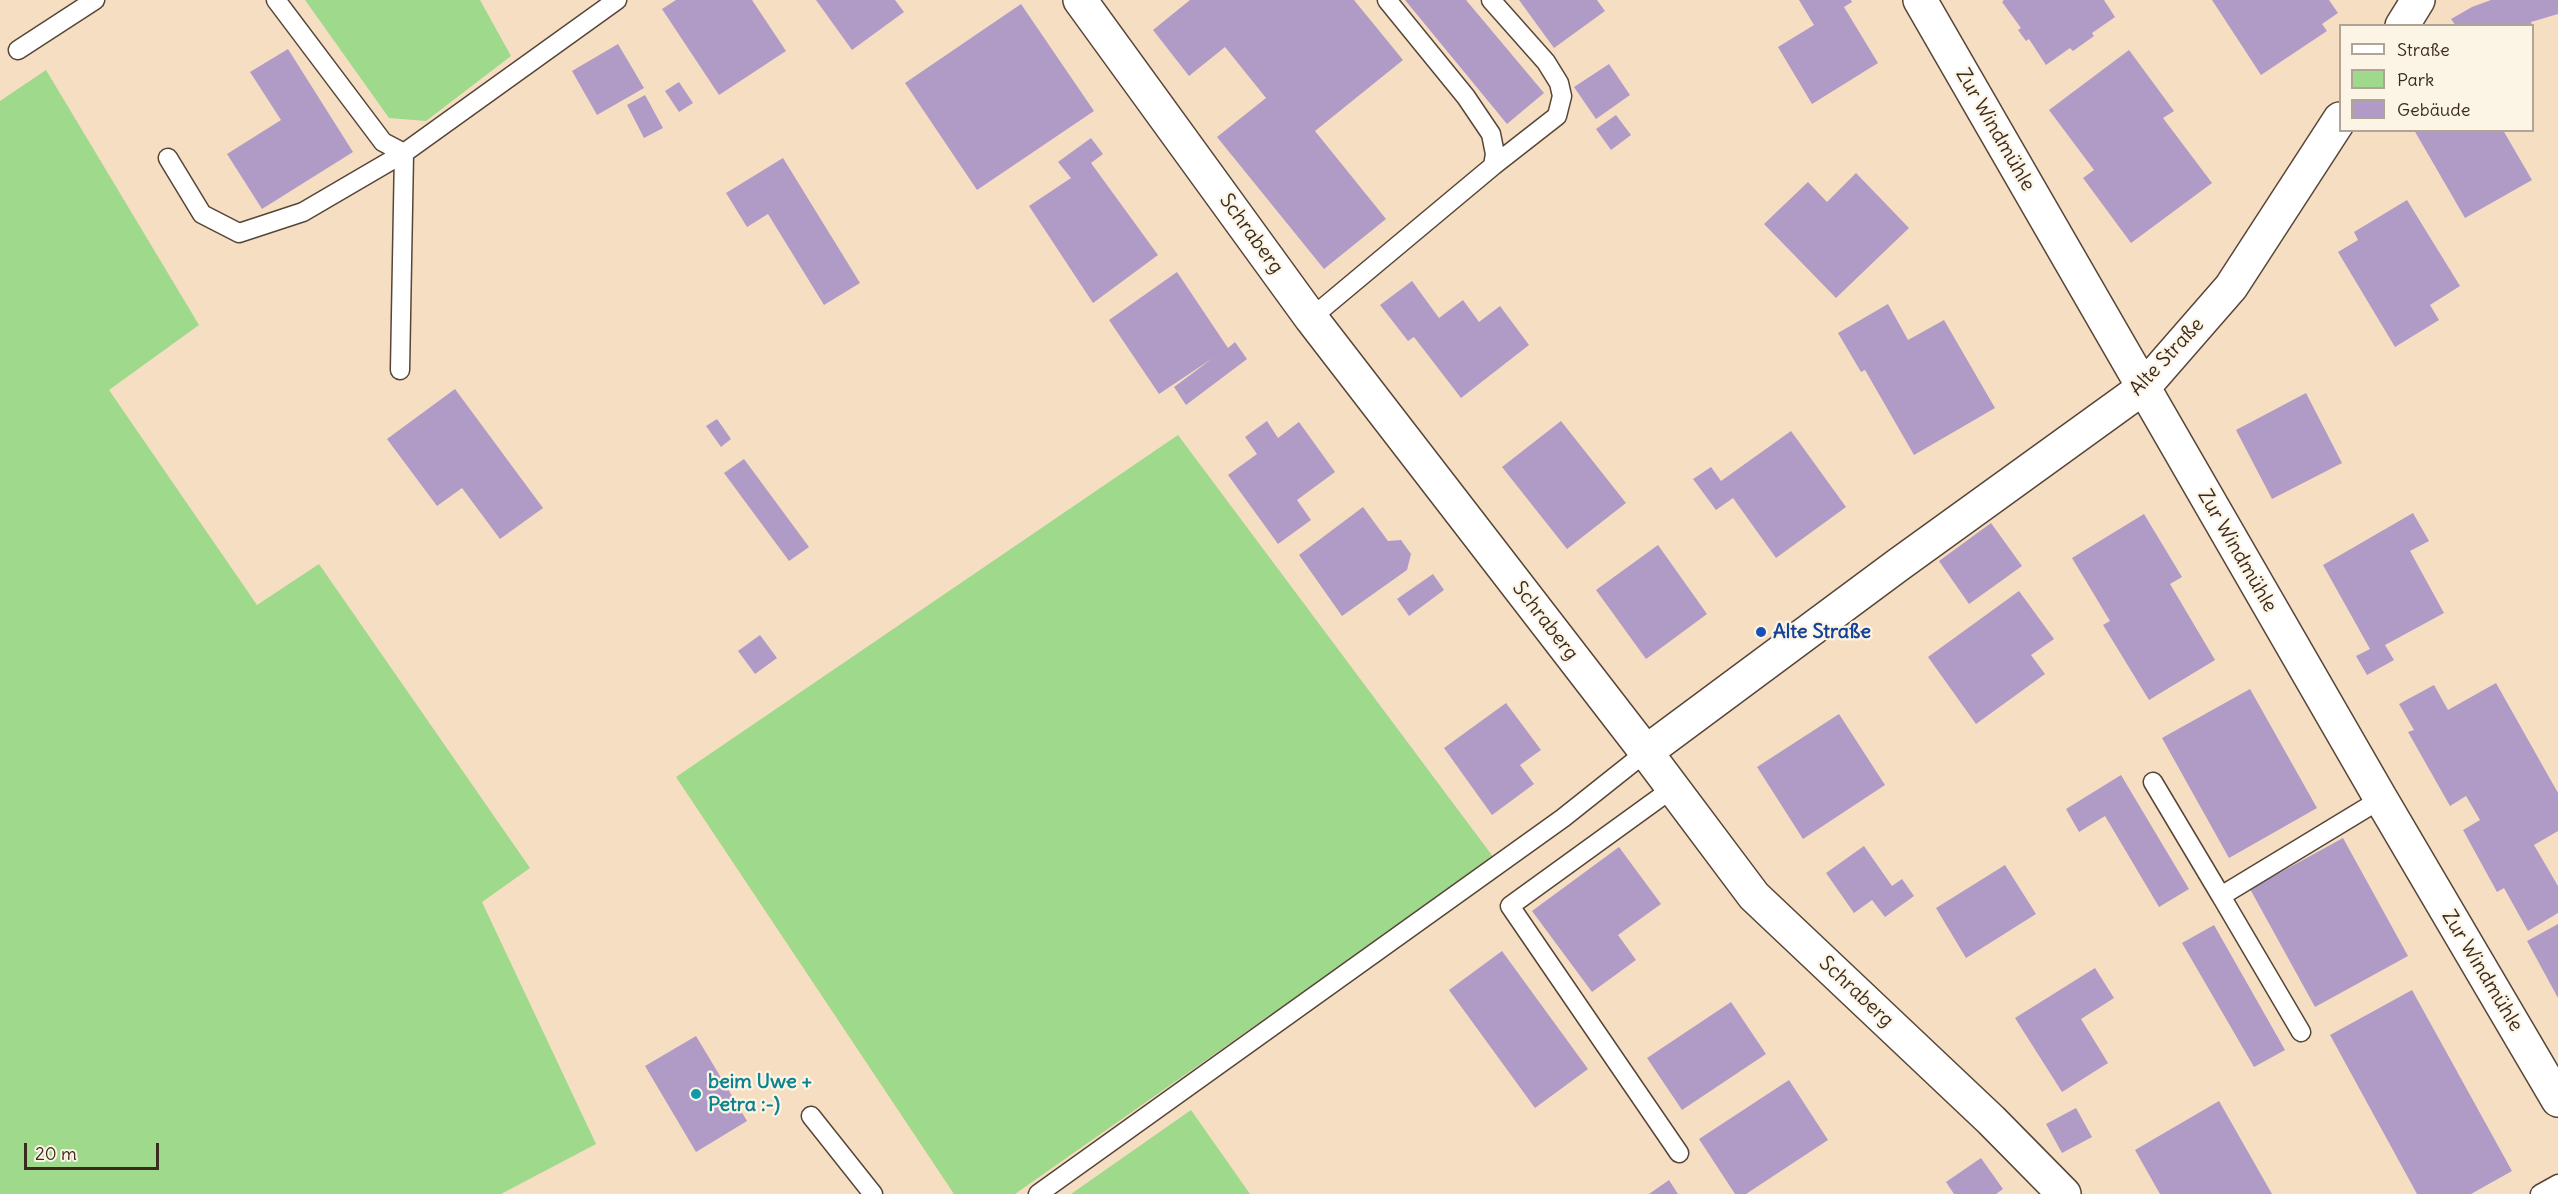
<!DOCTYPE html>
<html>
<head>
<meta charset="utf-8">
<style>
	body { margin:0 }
	#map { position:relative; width:2558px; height:1194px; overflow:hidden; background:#f6dec3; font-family:Delius,sans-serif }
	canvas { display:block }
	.legend { position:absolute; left:2339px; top:24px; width:195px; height:108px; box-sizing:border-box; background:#fcf5e5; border:2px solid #afa495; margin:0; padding:8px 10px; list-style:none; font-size:18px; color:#3b2a1e }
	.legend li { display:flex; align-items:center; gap:12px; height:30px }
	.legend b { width:30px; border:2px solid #afa495 }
	.scale { position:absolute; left:24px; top:1143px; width:135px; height:27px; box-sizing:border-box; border:3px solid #3b2a1e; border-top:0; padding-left:8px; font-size:18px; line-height:21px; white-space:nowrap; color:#3b2a1e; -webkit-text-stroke:4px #fcf5e5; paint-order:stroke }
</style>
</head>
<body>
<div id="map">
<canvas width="2558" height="1194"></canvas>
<ul class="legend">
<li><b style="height:8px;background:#fff"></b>Straße</li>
<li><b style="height:16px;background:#9ed98c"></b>Park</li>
<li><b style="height:16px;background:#b09bc7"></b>Gebäude</li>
</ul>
<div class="scale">20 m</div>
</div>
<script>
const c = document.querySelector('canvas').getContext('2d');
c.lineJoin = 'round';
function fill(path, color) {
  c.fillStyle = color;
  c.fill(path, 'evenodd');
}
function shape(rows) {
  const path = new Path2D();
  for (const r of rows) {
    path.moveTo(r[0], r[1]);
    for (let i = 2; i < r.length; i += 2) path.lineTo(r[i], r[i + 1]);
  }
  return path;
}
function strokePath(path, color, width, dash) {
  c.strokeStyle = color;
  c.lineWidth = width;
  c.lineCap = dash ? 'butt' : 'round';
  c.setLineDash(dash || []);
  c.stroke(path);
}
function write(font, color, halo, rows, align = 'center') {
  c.font = font + ' Delius,sans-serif';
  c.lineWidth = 4.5;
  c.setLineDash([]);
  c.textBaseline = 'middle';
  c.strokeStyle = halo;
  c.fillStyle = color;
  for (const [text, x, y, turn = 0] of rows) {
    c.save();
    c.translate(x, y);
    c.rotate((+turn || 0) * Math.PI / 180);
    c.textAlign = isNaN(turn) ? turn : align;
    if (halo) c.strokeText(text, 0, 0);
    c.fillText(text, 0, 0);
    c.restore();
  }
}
const green = shape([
	[305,0,480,0,511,56,426,121,389,118],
	[46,70,199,325,109,390,257,605,319,564,530,868,482,902,596,1144,501,1194,0,1194,0,101],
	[1178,435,1494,858,1015,1194,954,1194,676,777],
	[1191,1110,1250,1194,1071,1194]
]);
const building = shape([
	[676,0,752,0,786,51,719,95,662,9],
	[816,0,895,0,904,12,852,50],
	[1190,0,1354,0,1403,60,1315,131,1386,219,1324,269,1217,137,1266,98,1225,47,1189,76,1153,30],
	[1405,0,1466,0,1544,93,1507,124],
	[1519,0,1597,0,1605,11,1554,48],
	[1799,0,1851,0,1852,2,1844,7,1878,63,1812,104,1778,47,1814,25],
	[2004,0,2104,0,2115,17,2092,33,2094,36,2073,51,2070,48,2046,65,2029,39,2026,41,2018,30,2021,28,2002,2],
	[2212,0,2329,0,2338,13,2322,24,2327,31,2261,75],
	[2491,0,2558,0,2558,14,2531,22,2532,26,2456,26,2451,19,2472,7],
	[1021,4,1094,111,977,190,905,83],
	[618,44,644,88,597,115,572,71],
	[288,49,353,152,262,209,227,154,281,120,250,72],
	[2129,50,2174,111,2163,118,2212,183,2131,243,2083,178,2094,170,2049,110],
	[1609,64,1630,95,1596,119,1574,87],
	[679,82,693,103,679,112,665,91],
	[645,95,663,128,644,138,627,105],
	[1616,115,1631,135,1611,150,1596,129],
	[2414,130,2503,130,2532,180,2465,218],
	[1091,138,1103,154,1091,163,1158,255,1093,303,1029,206,1071,178,1058,162],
	[783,158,860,283,824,305,768,214,747,227,726,193],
	[1856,173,1909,228,1836,298,1764,224,1808,182,1827,202],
	[2407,200,2460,286,2430,305,2439,320,2395,347,2338,252,2358,240,2354,232],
	[1177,272,1228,348,1235,342,1247,359,1186,405,1174,387,1213,358,1159,394,1109,320],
	[1412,281,1439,318,1463,300,1479,322,1500,306,1529,345,1461,398,1414,337,1408,341,1380,305],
	[1888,304,1908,340,1944,320,1995,408,1914,455,1865,370,1861,372,1838,333],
	[455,389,543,508,500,539,462,488,437,506,387,439],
	[2306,393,2342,463,2272,499,2236,430],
	[717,419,731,439,721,447,706,426],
	[1267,421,1278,438,1299,422,1335,472,1297,500,1311,520,1278,544,1228,475,1257,454,1245,437],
	[1561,421,1626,503,1567,549,1502,467],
	[1791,431,1846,507,1776,558,1733,498,1716,510,1693,479,1711,467,1721,481],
	[744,459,809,547,789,561,724,473],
	[1363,507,1388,541,1401,540,1411,554,1407,570,1342,616,1299,555],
	[2413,513,2429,541,2410,551,2444,613,2385,645,2394,660,2367,675,2356,656,2370,649,2323,565],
	[2144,514,2182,577,2170,584,2215,660,2149,700,2103,625,2110,621,2072,558],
	[1991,523,2022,566,1969,604,1939,561],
	[1658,545,1707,614,1646,659,1596,590],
	[1433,574,1444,590,1409,616,1397,599],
	[2019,591,2054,639,2031,655,2045,674,1976,724,1928,657],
	[760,635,777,658,755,674,738,651],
	[2496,683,2558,793,2558,831,2534,845,2558,886,2558,913,2528,931,2504,888,2497,892,2463,830,2480,820,2466,796,2450,806,2408,732,2414,730,2399,704,2434,685,2448,710],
	[2250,689,2317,808,2229,858,2162,738],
	[1506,703,1541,750,1520,765,1534,784,1492,815,1444,748],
	[1839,714,1885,785,1803,839,1757,767],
	[2121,775,2189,889,2159,907,2105,816,2079,832,2066,809],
	[2343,838,2408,956,2315,1007,2250,889],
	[1864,846,1892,886,1902,879,1914,896,1885,917,1872,900,1854,913,1826,873],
	[1619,847,1661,904,1618,935,1636,960,1592,992,1532,911],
	[2005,865,2036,914,1966,958,1936,908],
	[2558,924,2558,998,2527,941],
	[2214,925,2285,1050,2254,1067,2182,943],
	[1502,951,1588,1069,1535,1108,1449,990],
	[2095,968,2114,998,2081,1019,2108,1063,2062,1092,2015,1018],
	[2412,990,2512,1171,2471,1194,2417,1194,2330,1035],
	[1731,1002,1766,1054,1682,1110,1647,1058],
	[696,1036,747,1121,696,1152,645,1066],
	[1789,1080,1828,1140,1746,1194,1735,1194,1699,1139],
	[2219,1101,2272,1194,2160,1194,2135,1150],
	[2076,1108,2092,1137,2062,1153,2046,1124],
	[1981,1158,2003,1189,1996,1194,1954,1194,1946,1182],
	[1669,1180,1678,1194,1649,1194]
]);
const service = shape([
	[276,0,383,142,404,153,617,0],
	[1491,0,1546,62,1559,83,1562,96,1557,116,1493,166],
	[18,50,95,0],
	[168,158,202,214,239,233,303,212,404,153,400,370],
	[1311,318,1493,166,1495,154,1491,134,1466,97,1387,0],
	[2153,782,2221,896,2381,799],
	[1673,788,1510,906,1679,1153],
	[2221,896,2301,1032],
	[811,1116,873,1194],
	[1038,1194,1563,818,1646,752],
	[2540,1194,2558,1184]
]);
const minor = shape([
	[1080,0,1311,318,1646,752,1754,896,1991,1120,2064,1194],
	[1920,0,2381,799,2558,1100],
	[2402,26,2418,0],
	[1646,752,1898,565,2143,388,2231,287,2340,119]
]);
const markers = [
	[1761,632,6,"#1a4fb4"],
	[696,1094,6,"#0f9aa8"]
];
const streetNames = [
	["Zur Windmühle",1995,130,60],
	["Schraberg",1251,234,54],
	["Alte Straße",2167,357,-47],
	["Zur Windmühle",2237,551,60],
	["Schraberg",1545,621,52],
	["Zur Windmühle",2482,971,59],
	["Schraberg",1856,992,43]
];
const transitNames = [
	["Alte Straße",1773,632]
];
const cultureNames = [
	["beim Uwe +",708,1082],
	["Petra :-)",708,1105]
];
fill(green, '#9ed98c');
fill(building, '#b09bc7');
strokePath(service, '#574537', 21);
strokePath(minor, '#574537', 36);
strokePath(service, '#fff', 18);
strokePath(minor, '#fff', 33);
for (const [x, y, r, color] of markers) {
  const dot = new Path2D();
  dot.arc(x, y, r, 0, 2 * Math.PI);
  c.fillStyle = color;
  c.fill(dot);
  strokePath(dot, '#fcf5e5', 2);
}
write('20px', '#3b2a1e', '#fcf5e5', streetNames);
write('bold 20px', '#164399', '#fcf5e5', transitNames, 'left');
write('bold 20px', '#0d838f', '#fcf5e5', cultureNames, 'left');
</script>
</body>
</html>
